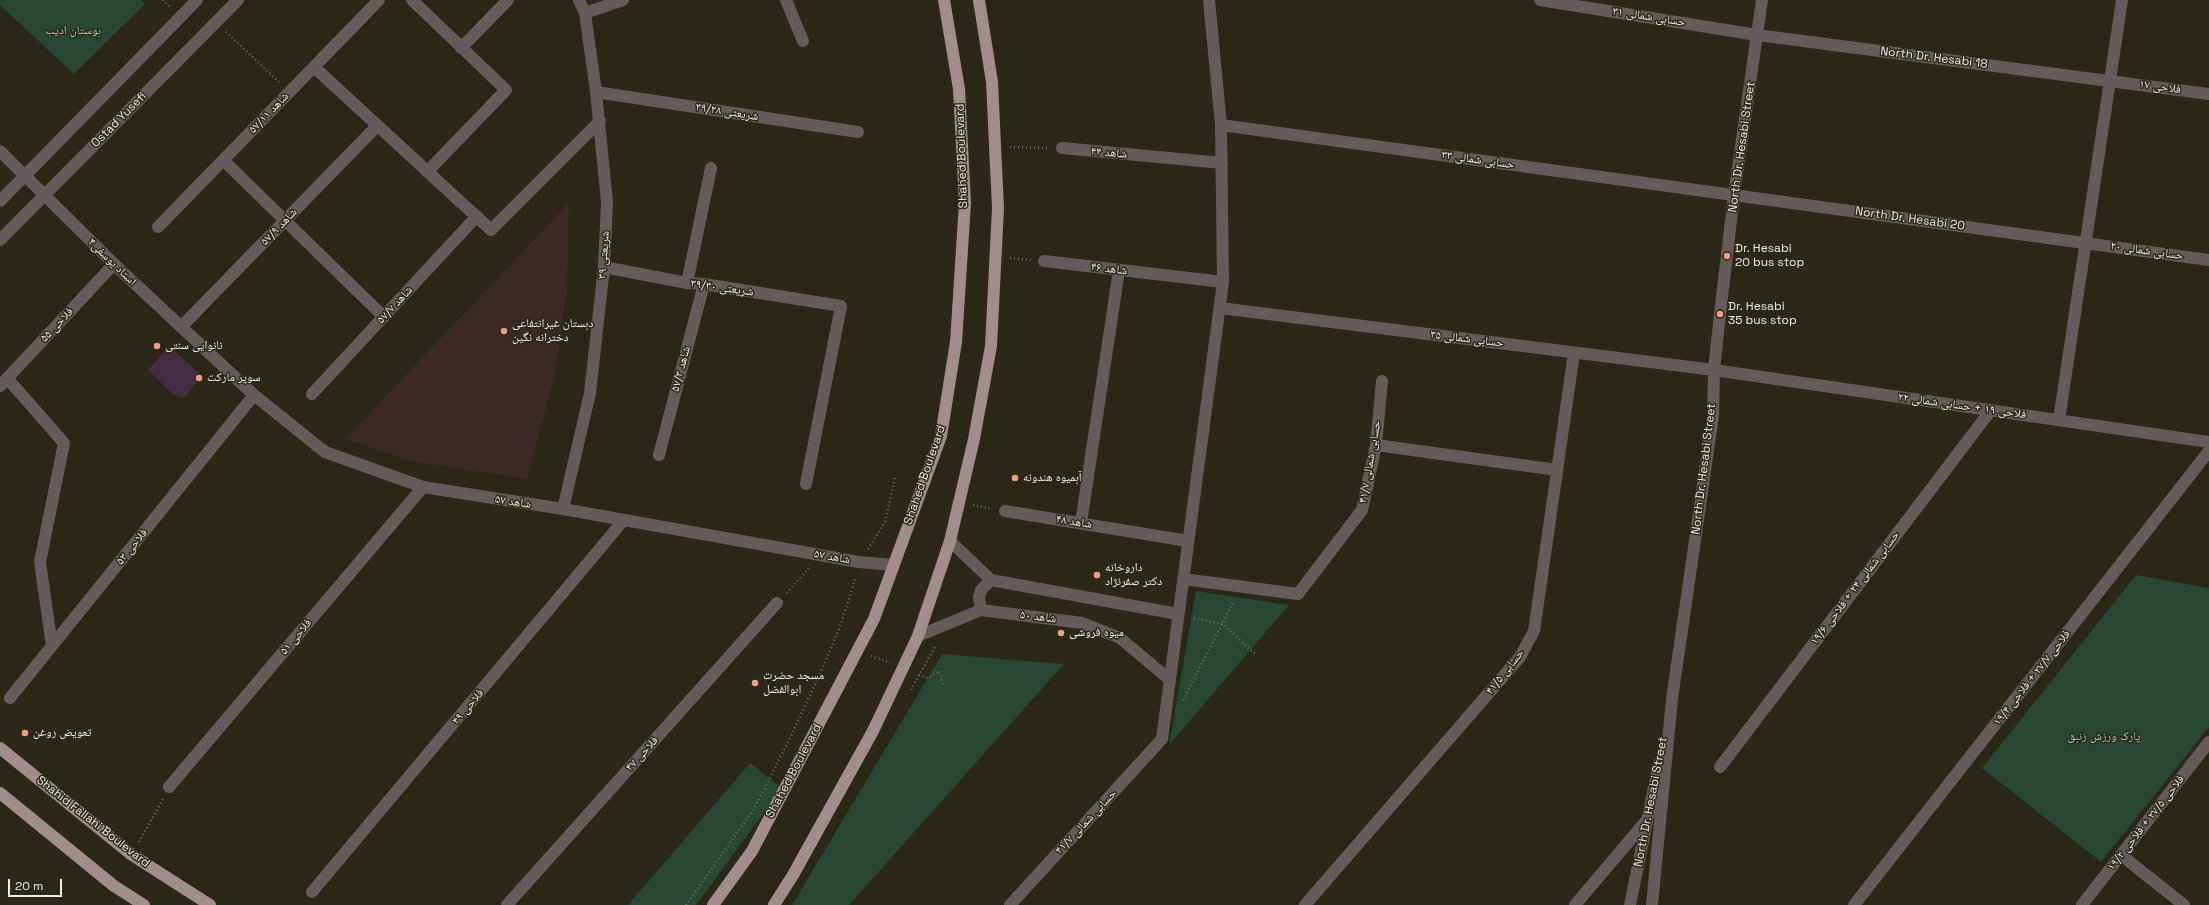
<!DOCTYPE html>
<html>
<head>
<meta charset="utf-8">
<style>
	body { margin:0 }
	#map { position:relative; width:2209px; height:905px; overflow:hidden; background:#2b2817; font-family:"Space Grotesk",sans-serif }
	canvas { display:block }
	.scale { position:absolute; left:8px; top:879px; width:54px; height:18px; box-sizing:border-box; border:2px solid #f0efe4; border-top:0; padding-left:5px; font-size:12px; line-height:14px; white-space:nowrap; color:#f0efe4; -webkit-text-stroke:3px #2b2817; paint-order:stroke }
</style>
</head>
<body>
<div id="map">
<canvas width="2209" height="905"></canvas>
<div class="scale">20 m</div>
</div>
<script>
const c = document.querySelector('canvas').getContext('2d');
c.lineJoin = 'round';
function fill(path, color) {
  c.fillStyle = color;
  c.fill(path, 'evenodd');
}
function shape(rows) {
  const path = new Path2D();
  for (const r of rows) {
    path.moveTo(r[0], r[1]);
    for (let i = 2; i < r.length; i += 2) path.lineTo(r[i], r[i + 1]);
  }
  return path;
}
function strokePath(path, color, width, dash) {
  c.strokeStyle = color;
  c.lineWidth = width;
  c.lineCap = dash ? 'butt' : 'round';
  c.setLineDash(dash || []);
  c.stroke(path);
}
function write(font, color, halo, rows, align = 'center') {
  c.font = font + ' "Space Grotesk","Noto Naskh Arabic",sans-serif';
  c.lineWidth = 3;
  c.setLineDash([]);
  c.textBaseline = 'middle';
  c.strokeStyle = halo;
  c.fillStyle = color;
  for (const [text, x, y, turn = 0] of rows) {
    c.save();
    c.translate(x, y);
    c.rotate((+turn || 0) * Math.PI / 180);
    c.textAlign = isNaN(turn) ? turn : align;
    if (halo) c.strokeText(text, 0, 0);
    c.fillText(text, 0, 0);
    c.restore();
  }
}
const education = shape([
	[569,203,567,288,555,374,527,479,410,461,345,439]
]);
const green = shape([
	[0,0,141,0,145,4,74,74,0,5],
	[2136,575,2209,588,2209,727,2101,862,1982,768],
	[1196,591,1289,605,1169,745],
	[942,654,1064,664,849,905,792,905],
	[750,763,782,788,696,905,628,905]
]);
const building = shape([
	[169,346,202,376,184,398,174,395,148,370]
]);
const path = shape([
	[163,0,170,7],
	[226,32,279,82],
	[1010,147,1047,148],
	[1010,258,1031,260],
	[973,505,992,509],
	[868,549,885,522,895,478],
	[787,593,809,568],
	[1194,618,1223,624,1256,655],
	[871,656,890,663],
	[919,675,928,678,940,671,943,685],
	[911,690,936,645],
	[1183,700,1234,601],
	[139,842,163,799],
	[686,905,754,809,790,738,823,667,841,624,856,577]
]);
const minor = shape([
	[412,0,506,90,427,172],
	[786,0,803,41],
	[1540,0,1757,35,2209,94],
	[585,13,623,0],
	[461,48,508,0],
	[314,67,491,230,600,121],
	[596,92,858,132],
	[1221,125,2209,260],
	[1062,148,1222,163],
	[0,151,114,264,254,395,325,452,423,487,563,509,859,562,893,565],
	[223,160,384,317],
	[0,201,197,0],
	[158,227,379,0],
	[0,240,238,0],
	[1044,261,1223,282],
	[604,267,687,283,704,284,841,306,806,484],
	[687,283,711,168],
	[1220,308,1714,370,2209,442],
	[181,327,377,126],
	[7,378,64,443,40,562,52,646],
	[0,386,114,264],
	[312,394,477,216],
	[2059,420,2122,0],
	[1376,445,1557,470],
	[659,455,704,284],
	[563,509,590,393,604,267,607,202,596,92,585,13,579,0],
	[1005,511,1188,541],
	[1081,523,1119,270],
	[950,541,991,580,1178,614],
	[1183,579,1298,594,1362,510,1376,445,1382,381],
	[981,610,979,597,981,590,991,580],
	[918,636,981,610,1082,623,1120,638,1170,680],
	[10,698,254,395],
	[1720,767,1991,410],
	[169,787,423,487],
	[2121,855,2184,905],
	[312,892,623,521],
	[507,905,777,603],
	[1010,905,1162,739,1223,282,1221,125,1209,0],
	[1305,905,1520,657,1534,631,1574,353],
	[1575,905,1647,820],
	[1630,905,1659,763],
	[1652,905,1672,699,1713,416,1714,370,1720,314,1734,195,1762,0],
	[1854,905,2209,451],
	[2082,905,2209,742]
]);
const major = shape([
	[0,748,132,855,210,905],
	[0,793,114,886,144,905],
	[713,905,752,851,874,619,941,436,956,342,965,203,959,89,944,0],
	[774,905,793,875,873,731,918,636,950,541,974,439,991,346,998,208,992,82,979,0]
]);
const markers = [
	[1727,256,4,"#f39f84"],
	[1720,314,4,"#f39f84"],
	[504,331,4,"#f39f84"],
	[157,346,4,"#f39f84"],
	[199,378,4,"#f39f84"],
	[1015,478,4,"#f39f84"],
	[1097,575,4,"#f39f84"],
	[1061,633,4,"#f39f84"],
	[755,683,4,"#f39f84"],
	[25,733,4,"#f39f84"]
];
const streetNames = [
	["حسابی شمالی ۳۱",1649,17,9],
	["North Dr. Hesabi 18",1934,58,7],
	["فلاحی ۱۷",2160,87,8],
	["شریعتی ۳۹/۲۸",727,112,9],
	["شاهد ۵۷/۱۱",269,113,-46],
	["Ostad Yusefi",119,120,-45],
	["North Dr. Hesabi Street",1742,147,-82],
	["شاهد ۴۴",1109,153,5],
	["Shahed Boulevard",962,156,-92],
	["حسابی شمالی ۳۳",1478,160,8],
	["North Dr. Hesabi 20",1910,219,8],
	["شاهد ۵۷/۹",279,227,-46],
	["حسابی شمالی ۲۰",2147,251,8],
	["شریعتی ۳۹",604,255,-86],
	["استاد یوسفی۴",112,262,44],
	["شاهد ۴۶",1109,269,7],
	["شریعتی ۳۹/۳۰",722,288,8],
	["شاهد ۵۷/۷",395,305,-47],
	["فلاحی ۵۵",57,325,-47],
	["حسابی شمالی ۳۵",1467,339,7],
	["شاهد ۵۷/۳",681,369,-75],
	["فلاحی ۱۹ + حسابی شمالی ۲۲",1962,406,8],
	["حسابی شمالی ۴۱/۷",1370,462,-80],
	["North Dr. Hesabi Street",1704,469,-83],
	["Shahed Boulevard",925,475,-71],
	["شاهد ۵۷",513,502,9],
	["شاهد ۴۸",1074,522,9],
	["فلاحی ۵۳",132,547,-51],
	["شاهد ۵۷",832,557,10],
	["حسابی شمالی ۲۴ + فلاحی ۱۹/۶",1855,588,-53],
	["شاهد ۵۰",1038,617,7],
	["فلاحی ۵۱",296,637,-50],
	["حسابی ۴۱/۵",1505,672,-52],
	["فلاحی ۲۷/۷ + فلاحی ۱۹/۴",2032,678,-52],
	["فلاحی ۴۹",468,707,-50],
	["فلاحی ۴۷",642,754,-48],
	["Shahed Boulevard",794,771,-62],
	["North Dr. Hesabi Street",1651,802,-79],
	["Shahid Fallahi Boulevard",93,822,38],
	["حسابی شمالی ۴۱/۷",1086,822,-47],
	["فلاحی ۲۷/۵ + فلاحی ۱۹/۲",2146,823,-52]
];
const parkNames = [
	["بوستان ادیب",73,31],
	["پارک ورزش زنبق",2104,737]
];
const poiNames = [
	["Dr. Hesabi",1735,249],
	["20 bus stop",1735,263],
	["Dr. Hesabi",1728,307],
	["35 bus stop",1728,321],
	["دبستان غیرانتفاعی",512,324],
	["دخترانه نگین",512,338],
	["نانوایی سنتی",165,346],
	["سوپر مارکت",207,378],
	["آبمیوه هندونه",1023,478],
	["داروخانه",1105,568],
	["دکتر صفرنژاد",1105,582],
	["میوه فروشی",1069,633],
	["مسجد حضرت",763,676],
	["ابوالفضل",763,690],
	["تعویض روغن",33,733]
];
fill(education, '#3d2926');
fill(green, '#284735');
fill(building, '#452e43');
strokePath(path, '#6d6b5c', 2.5, [1, 3]);
strokePath(minor, '#655b5a', 12);
strokePath(major, '#a18d8c', 12);
for (const [x, y, r, color] of markers) {
  const dot = new Path2D();
  dot.arc(x, y, r, 0, 2 * Math.PI);
  c.fillStyle = color;
  c.fill(dot);
  strokePath(dot, '#2b2817', 1.5);
}
write('12px', '#f0efe4', '#2b2817', streetNames);
write('12px', '#99d5b1', '#2b2817', parkNames);
write('12px', '#f0efe4', '#2b2817', poiNames, 'left');
</script>
</body>
</html>
